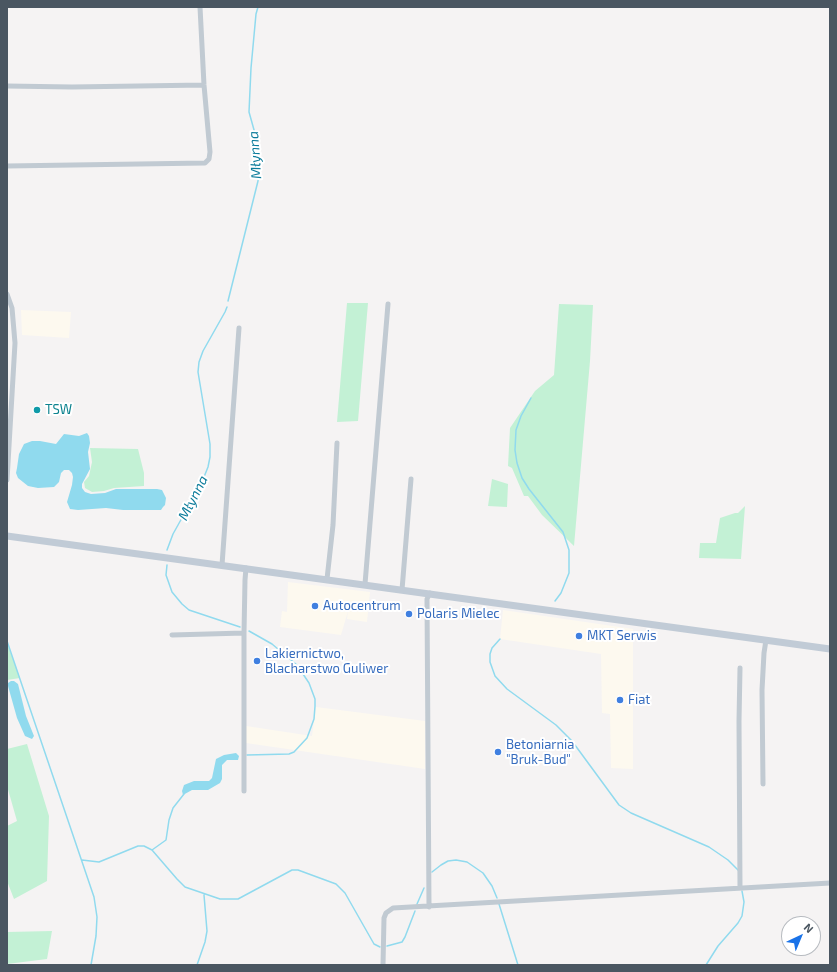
<!DOCTYPE html>
<html>
<head>
<meta charset="utf-8">
<style>
	body { margin:0 }
	#map { position:relative; width:837px; height:972px; overflow:hidden; background:#f5f3f3; font-family:"Exo 2",sans-serif }
	canvas { display:block }
	.frame { position:absolute; inset:0; border:8px solid #4a5661; pointer-events:none }
	.north { position:absolute; left:781px; top:916px; width:40px; height:40px; box-sizing:border-box; background:#fff; border:1px solid #b7bbc0; border-radius:50%; rotate:44deg; font-size:11px; font-weight:700; line-height:16px; text-align:center; color:#4a5661 }
	.north::after { content:''; display:block; margin:auto; width:14px; height:18px; background:#1a73e8; clip-path:polygon(50% 0,100% 100%,50% 72%,0 100%) }
</style>
</head>
<body>
<div id="map">
<canvas width="837" height="972"></canvas>
<div class="frame"></div>
<div class="north">N</div>
</div>
<script>
const c = document.querySelector('canvas').getContext('2d');
c.lineJoin = 'round';
function fill(path, color) {
  c.fillStyle = color;
  c.fill(path, 'evenodd');
}
function shape(rows) {
  const path = new Path2D();
  for (const r of rows) {
    path.moveTo(r[0], r[1]);
    for (let i = 2; i < r.length; i += 2) path.lineTo(r[i], r[i + 1]);
  }
  return path;
}
function strokePath(path, color, width, dash) {
  c.strokeStyle = color;
  c.lineWidth = width;
  c.lineCap = dash ? 'butt' : 'round';
  c.setLineDash(dash || []);
  c.stroke(path);
}
function write(font, color, halo, rows, align = 'center') {
  c.font = font + ' "Exo 2",sans-serif';
  c.lineWidth = 4;
  c.setLineDash([]);
  c.textBaseline = 'middle';
  c.strokeStyle = halo;
  c.fillStyle = color;
  for (const [text, x, y, turn = 0] of rows) {
    c.save();
    c.translate(x, y);
    c.rotate((+turn || 0) * Math.PI / 180);
    c.textAlign = isNaN(turn) ? turn : align;
    if (halo) c.strokeText(text, 0, 0);
    c.fillText(text, 0, 0);
    c.restore();
  }
}
const commercial = shape([
	[21,310,71,312,69,338,22,335],
	[288,582,370,592,367,622,347,619,348,611,341,635,280,627,282,611,287,612],
	[503,610,633,629,633,769,611,768,610,714,602,713,601,654,500,639],
	[316,707,425,721,425,769,246,743,246,726,312,736]
]);
const green = shape([
	[347,303,368,303,358,421,337,422],
	[559,304,593,305,590,361,574,546,542,515,528,496,524,496,512,468,508,466,510,428,535,391,554,375],
	[90,448,138,449,144,473,144,486,114,488,104,491,92,492,85,488,84,482,89,476,92,462],
	[492,479,508,484,507,507,488,506],
	[745,506,741,559,699,558,700,543,716,543,720,518,735,513,738,513],
	[7,643,20,678,7,680],
	[27,744,49,816,47,881,14,899,7,881,7,826,17,821,7,786,7,749],
	[52,931,47,959,7,964,7,932]
]);
const water = shape([
	[87,433,89,436,90,443,88,452,90,469,82,484,82,488,85,492,91,494,105,493,116,489,157,489,162,490,166,498,165,505,163,507,161,510,123,510,106,508,78,510,70,509,67,502,72,485,73,477,72,473,69,470,64,470,61,473,59,482,54,487,38,488,28,486,18,478,16,473,17,468,19,454,24,444,32,441,40,441,56,444,64,434,79,436],
	[11,681,14,681,18,684,26,716,34,736,32,739,25,736,17,718,8,686,8,683],
	[236,753,239,756,238,760,227,760,222,765,222,779,220,783,208,790,192,790,183,795,182,791,184,785,194,781,209,781,212,778,216,759,224,755]
]);
const stream = shape([
	[228,301,258,181,259,166,256,137,249,112,251,68,256,14,258,7],
	[531,398,521,416,516,430,515,450,517,463,522,478,529,489,563,532,569,550,569,573,561,593,555,601],
	[167,550,173,534,202,482,208,467,210,457,210,444,198,372,199,362,203,351,225,312,227,307],
	[167,565,166,575,172,592,182,604,189,610,240,627],
	[500,639,492,648,490,654,490,662,495,676,507,689,556,725,572,741,619,805,631,813,709,847,728,860,738,870],
	[7,641,94,897,97,917,96,936,91,965],
	[247,755,289,754,294,752,307,738,314,719,315,706,315,699,309,683,297,665,272,644,249,631],
	[152,850,166,840,169,820,173,808,184,794],
	[82,860,99,862,138,846,144,846,152,850,177,879,185,887,220,899,238,899,292,870,298,870,336,884,345,893,374,944,380,947],
	[432,872,441,865,448,861,456,860,467,862,483,873,492,886,497,898],
	[417,904,424,888],
	[499,904,518,965],
	[387,946,402,942,405,937,415,911],
	[197,965,205,942,207,931,204,895],
	[706,965,718,946,738,923,742,916,744,902,742,891]
]);
const street = shape([
	[7,86,72,87,204,85],
	[7,166,205,163,209,159,210,152,204,85,200,7],
	[7,294,12,308,15,343,7,480],
	[222,565,239,328],
	[327,579,333,525,337,443],
	[365,584,388,304],
	[402,590,411,479],
	[172,635,244,633],
	[763,784,762,690,764,653,766,640],
	[244,791,244,633,245,580,246,568],
	[740,888,739,721,740,668],
	[429,907,427,599,430,593],
	[383,965,384,918,386,913,393,908,830,883]
]);
const secondary = shape([
	[7,536,830,649]
]);
const markers = [
	[37,410,4,"#0f9aa8"],
	[315,606,4,"#3f7fe0"],
	[409,614,4,"#3f7fe0"],
	[579,636,4,"#3f7fe0"],
	[257,661,4,"#3f7fe0"],
	[620,700,4,"#3f7fe0"],
	[498,752,4,"#3f7fe0"]
];
const cultureNames = [
	["TSW",45,410]
];
const shopNames = [
	["Autocentrum",323,606],
	["Polaris Mielec",417,614],
	["MKT Serwis",587,636],
	["Lakiernictwo,",265,654],
	["Blacharstwo Guliwer",265,669],
	["Fiat",628,700],
	["Betoniarnia",506,745],
	["\"Bruk-Bud\"",506,760]
];
const waterNames = [
	["Młynna",255,155,-94],
	["Młynna",193,498,-63]
];
fill(commercial, '#fdf9ef');
fill(green, '#c3f1d5');
fill(water, '#90daee');
strokePath(stream, '#90daee', 1.5);
strokePath(street, '#c1cad2', 5);
strokePath(secondary, '#c1cbd6', 7);
for (const [x, y, r, color] of markers) {
  const dot = new Path2D();
  dot.arc(x, y, r, 0, 2 * Math.PI);
  c.fillStyle = color;
  c.fill(dot);
  strokePath(dot, '#fff', 1.5);
}
write('13px', '#0d838f', '#fff', cultureNames, 'left');
write('13px', '#366cbe', '#fff', shopNames, 'left');
write('italic 14px', '#0c7c9b', '#fff', waterNames);
</script>
</body>
</html>
